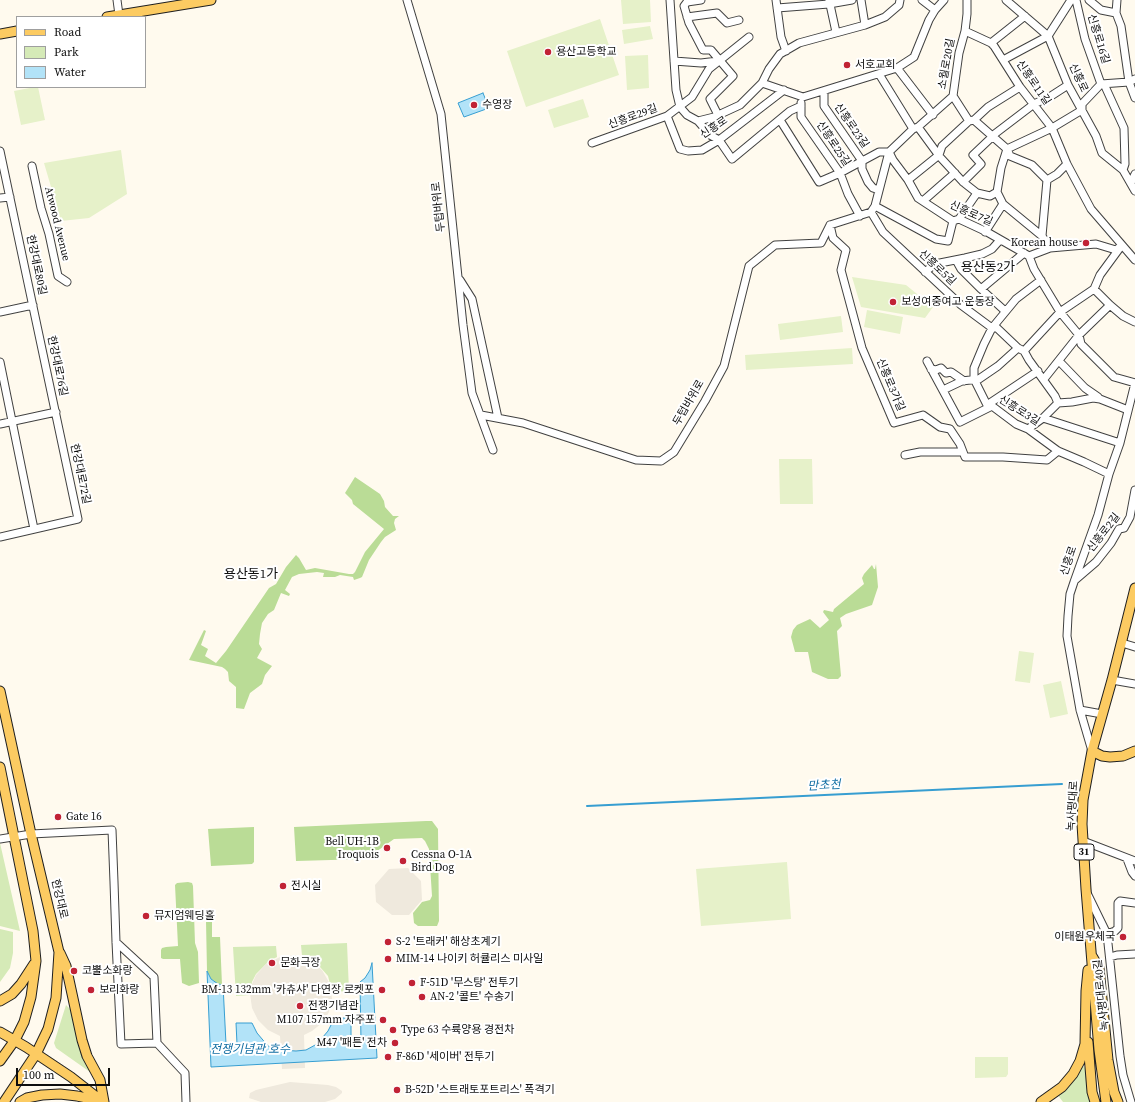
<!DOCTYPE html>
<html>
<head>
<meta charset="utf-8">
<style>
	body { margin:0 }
	#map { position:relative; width:1135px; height:1102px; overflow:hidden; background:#fffaee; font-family:"Source Serif 4",serif }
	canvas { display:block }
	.legend { position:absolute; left:16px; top:16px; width:130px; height:72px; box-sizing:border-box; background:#fff; border:1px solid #9f9f9f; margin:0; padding:5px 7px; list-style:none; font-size:12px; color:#0e0e0e }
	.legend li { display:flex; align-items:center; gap:8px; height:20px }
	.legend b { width:20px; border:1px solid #9f9f9f }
	.scale { position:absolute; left:16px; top:1068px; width:94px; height:18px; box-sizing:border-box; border:2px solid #0e0e0e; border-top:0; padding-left:5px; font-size:12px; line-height:14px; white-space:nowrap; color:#0e0e0e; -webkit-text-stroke:3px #fff; paint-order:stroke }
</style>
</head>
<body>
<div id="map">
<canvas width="1135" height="1102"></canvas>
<ul class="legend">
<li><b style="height:5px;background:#fccb62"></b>Road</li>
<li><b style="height:11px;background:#d5eab7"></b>Park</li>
<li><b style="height:11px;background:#b2e3f8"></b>Water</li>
</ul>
<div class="scale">100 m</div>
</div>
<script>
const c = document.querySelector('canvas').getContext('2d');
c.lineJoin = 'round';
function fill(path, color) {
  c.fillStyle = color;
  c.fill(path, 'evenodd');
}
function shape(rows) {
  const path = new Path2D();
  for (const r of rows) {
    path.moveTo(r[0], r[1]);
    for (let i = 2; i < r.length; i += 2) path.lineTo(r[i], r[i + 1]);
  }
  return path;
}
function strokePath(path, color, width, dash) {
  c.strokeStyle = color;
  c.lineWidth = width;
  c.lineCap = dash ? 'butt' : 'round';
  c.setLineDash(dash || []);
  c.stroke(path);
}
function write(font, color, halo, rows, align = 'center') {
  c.font = font + ' "Source Serif 4","Noto Sans KR",serif';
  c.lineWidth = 4;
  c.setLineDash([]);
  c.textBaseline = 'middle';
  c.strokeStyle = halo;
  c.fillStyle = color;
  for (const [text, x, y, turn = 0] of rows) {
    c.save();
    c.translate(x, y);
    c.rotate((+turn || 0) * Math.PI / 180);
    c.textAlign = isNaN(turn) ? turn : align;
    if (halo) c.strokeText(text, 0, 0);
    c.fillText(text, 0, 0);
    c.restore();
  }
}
const green = shape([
	[0,843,20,931,0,926],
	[0,929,13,932,13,953,10,968,0,982],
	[347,943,349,991,332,992,328,976,320,967,315,962,302,956,301,945],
	[276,946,277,957,269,961,256,974,252,982,250,995,236,996,233,947],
	[66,1005,71,1010,82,1052,90,1072,56,1048,54,1043],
	[1083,1066,1085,1068,1092,1102,1063,1102,1057,1094]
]);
const forest = shape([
	[355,477,380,494,384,501,385,507,393,516,399,516,395,519,394,523,396,530,385,537,381,542,369,560,362,577,360,578,354,580,353,577,340,575,335,577,323,577,324,573,317,572,299,574,292,577,285,590,290,594,289,596,281,593,274,610,268,614,262,623,260,634,259,644,262,649,257,658,272,666,265,675,262,684,250,693,244,709,236,708,236,687,229,681,228,672,225,669,222,667,189,660,204,630,206,631,201,645,208,649,205,656,216,663,226,651,269,588,276,584,286,567,296,555,299,558,306,570,315,568,349,574,353,574,355,572,365,552,384,529,353,504,352,500,345,493],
	[876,564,878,587,872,605,846,614,840,618,842,626,837,631,841,676,838,679,828,679,812,672,808,652,795,652,791,637,793,630,797,625,810,619,820,628,829,620,823,612,824,610,833,612,834,609,864,584,862,578,864,574,872,565,874,569,875,569],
	[426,821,432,821,438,829,439,921,437,926,418,926,414,923,413,913,422,902,430,900,432,896,429,849,425,841,422,838,394,839,366,859,296,861,294,827],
	[254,827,254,862,252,864,211,866,208,829],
	[188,882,192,883,193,886,195,943,198,952,199,983,189,986,182,983,180,959,163,959,161,958,161,950,162,948,166,947,178,946,175,885,177,883],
	[212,920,212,937,220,937,222,985,218,984,211,979,207,971,206,921]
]);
const pitch = shape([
	[621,0,650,0,651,22,623,24],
	[600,19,619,75,526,107,507,51],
	[650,26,653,39,624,44,622,30],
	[648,55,649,88,627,90,625,56],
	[35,87,38,87,45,120,21,125,14,91],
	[583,99,589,117,554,128,548,110],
	[121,150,127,194,89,218,61,221,44,163],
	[852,277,906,285,933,307,925,318,861,307],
	[867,310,903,317,900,334,864,327],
	[841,316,843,332,780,340,778,324],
	[852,348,853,364,746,370,745,355],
	[779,459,812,459,813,504,780,504],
	[1019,651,1034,653,1030,683,1015,681],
	[1061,681,1068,714,1050,718,1043,685],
	[787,862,791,919,701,926,696,869],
	[975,1057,1008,1057,1008,1074,1006,1077,975,1078]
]);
const plaza = shape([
	[408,868,421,881,422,900,409,915,392,915,376,902,375,885,389,869],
	[295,955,310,960,322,970,330,984,332,999,329,1012,322,1023,312,1031,304,1035,305,1068,282,1069,280,1036,268,1030,258,1020,252,1008,250,994,252,984,256,975,266,964,280,957],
	[290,1082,328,1085,336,1087,342,1091,342,1093,335,1099,325,1102,261,1102,249,1098,250,1093,256,1090]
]);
const water = shape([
	[483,93,489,108,464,117,458,103,483,93],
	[372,963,377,1058,211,1067,207,971,211,979,218,984,223,985,226,1044,237,1044,236,1023,252,1023,257,1033,268,1046,280,1050,296,1051,306,1050,317,1044,328,1031,331,1025,332,1018,351,1018,351,1041,361,1041,360,982,365,978,370,970,372,963]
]);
const stream = shape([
	[587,806,1062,784]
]);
const minor = shape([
	[117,0,119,15],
	[407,0,441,114,463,325,472,393,493,450],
	[670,0,676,90,680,107,687,115,698,121,714,117,740,105,762,83,803,97,897,68,914,57,929,20,935,10,944,0],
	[701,0,687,2,684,6,689,23,703,50,711,50,733,76,710,99,718,115],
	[776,0,781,37,786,51],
	[829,0,836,32],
	[922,0,935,10],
	[1006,0,1048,36,1068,85,1096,136,1102,153,1123,170,1135,191],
	[1076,0,1085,39,1101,84],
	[1089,0,1101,10,1116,13],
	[1117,0,1116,13,1121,26,1129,82,1135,98],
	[777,8,829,4,852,0],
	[687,17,717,13,727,23,739,20],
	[865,25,885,17,899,5,900,0],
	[965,31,991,43,994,46,1020,87,1052,128,1067,164,1091,209,1135,260],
	[991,43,1025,16],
	[1003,60,1048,36,1071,0],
	[674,61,701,63,718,61],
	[897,68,933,115],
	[879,74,913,129],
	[762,83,769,69,780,54,799,43,865,25,861,0],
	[1104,84,1124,128,1125,164,1123,170],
	[824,91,824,106,862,161,862,169,868,182,873,188,879,190],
	[953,96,969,121,974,120,1007,149,1010,156,1032,165,1047,180,1042,236],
	[801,103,801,117,840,173,848,194,860,216],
	[1082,110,1082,104,1101,84,1129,82,1135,79],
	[667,116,680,149,688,151,702,150,719,140,784,90],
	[780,120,819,182,840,173,879,152,889,152,893,160,908,180,918,198,953,221,959,219,987,232,1029,256,1034,269,1060,312,1079,335,1081,344,1114,377,1135,383],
	[974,120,988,107,1020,87],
	[698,121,710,135,719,140,732,159,790,111,801,106],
	[918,127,940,157,963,182,977,193,990,196,997,192,1003,204,1042,236,1050,248],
	[992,136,1034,104,1051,96,1068,85],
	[592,143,667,116,692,97,709,69,749,37],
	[0,151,78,519,0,537],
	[32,166,41,208,49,234,58,276,67,282],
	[908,180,939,155,942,146,969,121],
	[1047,180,1057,174,1067,164],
	[963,182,981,164,973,155,993,136],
	[1131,183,1135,174],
	[997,192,1001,168,1007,149,1052,128,1082,110],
	[0,198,10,197],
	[923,201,955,173],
	[875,206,936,239,948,241,953,221],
	[871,212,883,232,961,305,992,328,997,328,1018,348,1024,351,1029,360,1055,396,1058,403],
	[959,219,977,193],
	[830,225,833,238,846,250,841,270,862,348,894,423,923,415,940,427,950,429,960,444,965,457,1003,457,1047,460,1058,451],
	[830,225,871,212,875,206,889,152,913,129,918,127,953,96,959,53,965,31,967,14,967,0],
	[985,232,1003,204],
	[1029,256,1050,248,1096,244,1116,250,1121,246],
	[956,260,961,269,981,289,1024,253],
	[925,272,935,264,965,258,982,254,992,249,1000,240],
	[460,280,472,299,498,418],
	[1041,280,1016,299,992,328,984,344,974,368,974,379,987,405,992,406,1016,424,1028,429,1058,451,1084,462,1109,474],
	[981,289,1005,311],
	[1094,289,1110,305,1123,316,1135,322],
	[0,312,33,305],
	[1024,351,1060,312,1094,289,1100,275,1122,245],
	[927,361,960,422,992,406],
	[1059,361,1085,388,1098,397],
	[0,362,34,529],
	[931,369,936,370,941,368,946,373,951,372,964,381],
	[1044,379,1079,335,1110,305],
	[943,390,962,381,979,379,998,366,1018,348],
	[987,405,1038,371],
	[481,415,523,423,636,460,661,461,674,452,705,401,724,366,749,266,775,245,821,243,830,225],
	[1043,418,1120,443],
	[0,424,56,412],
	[1028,429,1043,418,1058,403,1072,402,1093,398,1100,399,1128,410],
	[905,455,920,452,962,452],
	[1075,580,1096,562,1111,543,1119,529,1124,528,1130,517,1135,490],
	[1122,643,1135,647],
	[1112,680,1135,684],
	[1080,710,1102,714],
	[1092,751,1080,710,1067,636,1068,616,1070,594,1074,582,1098,515,1109,474,1120,443,1135,383],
	[0,839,31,834,112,830,114,882,116,942,121,1044,157,1043,154,977,116,942],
	[1083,841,1135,861],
	[1127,859,1132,872,1135,876],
	[1088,895,1107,934,1120,1056,1123,1075,1131,1102],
	[1107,934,1115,931,1118,928,1118,903,1120,901,1135,903],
	[1110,957,1117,955,1135,954],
	[157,1043,185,1073,186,1102]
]);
const major = shape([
	[107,17,211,0],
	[0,34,17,31],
	[0,691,31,834,59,952,56,998,48,1029,36,1054,4,1102],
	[1092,751,1102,756,1110,757,1123,756,1135,751],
	[0,767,33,931,36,961,31,997,24,1022,15,1040,0,1061],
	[60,953,66,966,82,1040,87,1056,100,1080,104,1102],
	[1092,956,1099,968,1108,1060,1114,1092,1118,1102],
	[0,1001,12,994,21,984,34,964],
	[0,1032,26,1047,71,1077,103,1102],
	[1088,1042,1092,1092,1095,1102],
	[20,1102,27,1098,42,1095,60,1094,77,1096,100,1101],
	[1041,1102,1062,1087,1073,1074,1080,1061,1085,1044,1086,991,1088,970],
	[1106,1102,1099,1050,1086,889,1082,824,1083,800,1092,751,1112,680,1135,588]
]);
const markers = [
	[548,52,4,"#c12235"],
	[847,65,4,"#c12235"],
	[474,105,4,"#c12235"],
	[1086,243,4,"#c12235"],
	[893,302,4,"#c12235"],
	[58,817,4,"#c12235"],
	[387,848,4,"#c12235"],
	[403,861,4,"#c12235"],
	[283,886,4,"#c12235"],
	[146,916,4,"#c12235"],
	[1123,937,4,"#c12235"],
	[388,942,4,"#c12235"],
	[388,959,4,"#c12235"],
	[272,963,4,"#c12235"],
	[74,971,4,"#c12235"],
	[412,983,4,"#c12235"],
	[91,990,4,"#c12235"],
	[382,990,4,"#c12235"],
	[422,997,4,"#c12235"],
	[300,1006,4,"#c12235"],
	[383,1020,4,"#c12235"],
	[393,1030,4,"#c12235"],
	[395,1043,4,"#c12235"],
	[388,1057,4,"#c12235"],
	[397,1090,4,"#c12235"]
];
const shields = [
	[1084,852,20]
];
const shieldNames = [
	["31",1084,852]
];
const streetNames = [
	["신흥로16길",1098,39,73],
	["소월로20길",947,64,-80],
	["신흥로",1078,78,65],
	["신흥로11길",1033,83,55],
	["신흥로29길",633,117,-20],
	["신흥로23길",851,126,55],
	["신흥로",714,128,-34],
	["신흥로25길",833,144,56],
	["두텁바위로",439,207,-96],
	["신흥로7길",971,214,24],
	["Atwood Avenue",57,224,76],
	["한강대로80길",36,265,78],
	["신흥로5길",937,268,43],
	["한강대로76길",57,366,78],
	["신흥로3가길",890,385,67],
	["두텁바위로",689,403,-60],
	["신흥로3길",1019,411,32],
	["한강대로72길",80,474,78],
	["신흥로2길",1104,533,-52],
	["신흥로",1069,561,-71],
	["녹사평대로",1073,806,-86],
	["한강대로",59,899,77],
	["녹사평대로40길",1102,995,-96]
];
const poiNames = [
	["용산고등학교",556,52],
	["서호교회",855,65],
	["수영장",482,105],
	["Korean house",1078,243,"right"],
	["보성여중여고 운동장",901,302],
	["Gate 16",66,817],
	["Bell UH-1B",379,842,"right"],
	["Iroquois",379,855,"right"],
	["Cessna O-1A",411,855],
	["Bird Dog",411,868],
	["전시실",291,886],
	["뮤지엄웨딩홀",154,916],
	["이태원우체국",1115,937,"right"],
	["S-2 '트래커' 해상초계기",396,942],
	["MIM-14 나이키 허큘리스 미사일",396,959],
	["문화극장",280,963],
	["코뿔소화랑",82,971],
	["F-51D '무스탕' 전투기",420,983],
	["보리화랑",99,990],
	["BM-13 132mm '카츄샤' 다연장 로켓포",374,990,"right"],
	["AN-2 '콜트' 수송기",430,997],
	["전쟁기념관",308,1006],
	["M107 157mm 자주포",375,1020,"right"],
	["Type 63 수륙양용 경전차",401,1030],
	["M47 '패튼' 전차",387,1043,"right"],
	["F-86D '세이버' 전투기",396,1057],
	["B-52D '스트래토포트리스' 폭격기",405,1090]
];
const waterNames = [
	["만초천",824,786,-3],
	["전쟁기념관 호수",250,1050]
];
const quarterNames = [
	["용산동2가",988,268],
	["용산동1가",251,575]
];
fill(green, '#d5eab7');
fill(forest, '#badc96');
fill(pitch, '#e6f1c9');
fill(plaza, '#efe9dd');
fill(water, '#b2e3f8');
strokePath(water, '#379ed1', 1);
strokePath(stream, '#379ed1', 2);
strokePath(minor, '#414141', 9);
strokePath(major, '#1f1f1f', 11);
strokePath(minor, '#fff', 7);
strokePath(major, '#fccb62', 9);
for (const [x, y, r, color] of markers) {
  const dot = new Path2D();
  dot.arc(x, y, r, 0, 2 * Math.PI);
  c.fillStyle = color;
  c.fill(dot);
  strokePath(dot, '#fff', 1.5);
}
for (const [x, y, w] of shields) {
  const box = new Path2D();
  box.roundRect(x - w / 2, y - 8, w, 16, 3);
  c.fillStyle = '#fff';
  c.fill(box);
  strokePath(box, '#0e0e0e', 1);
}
write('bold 10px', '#0e0e0e', null, shieldNames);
write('11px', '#0e0e0e', '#fff', streetNames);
write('11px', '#0e0e0e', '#fff', poiNames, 'left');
write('italic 12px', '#136fa3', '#fff', waterNames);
write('13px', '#0e0e0e', '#fff', quarterNames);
</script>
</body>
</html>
